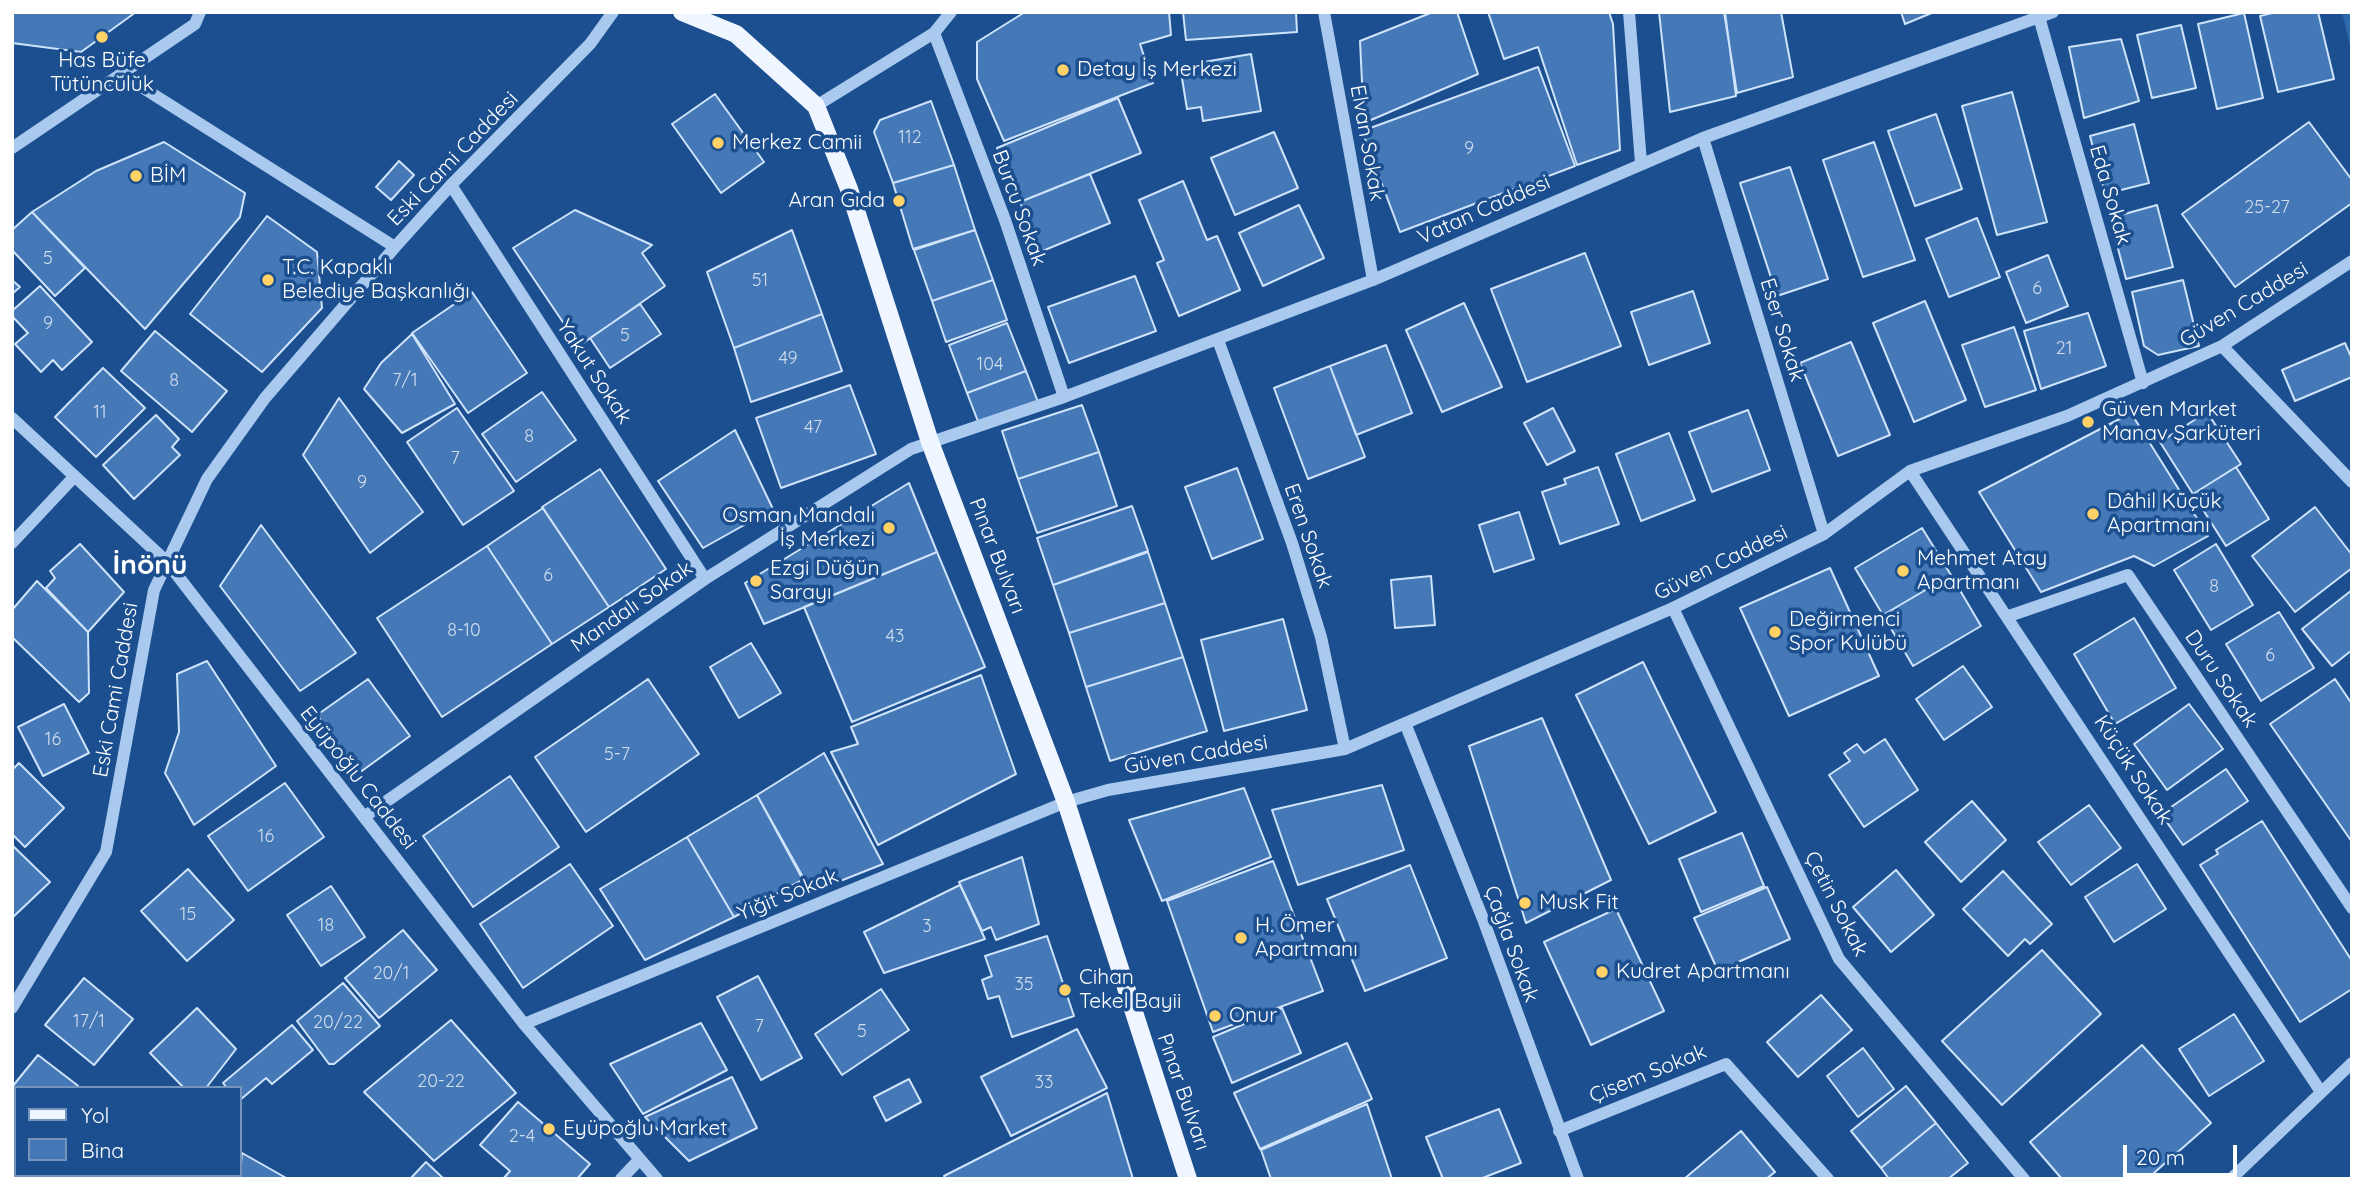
<!DOCTYPE html>
<html>
<head>
<meta charset="utf-8">
<style>
	body { margin:0 }
	#map { position:relative; width:2364px; height:1191px; overflow:hidden; background:#1b4f8f; font-family:Quicksand,sans-serif }
	canvas { display:block }
	.frame { position:absolute; inset:0; border:14px solid #fff; pointer-events:none }
	.legend { position:absolute; left:14px; top:1086px; width:228px; height:91px; box-sizing:border-box; background:#1b4f8f; border:2px solid #7695bc; margin:0; padding:9px 12px; list-style:none; font-size:21px; color:#fff }
	.legend li { display:flex; align-items:center; gap:14px; height:35px }
	.legend b { width:35px; border:2px solid #7695bc }
	.scale { position:absolute; left:2123px; top:1145px; width:114px; height:32px; box-sizing:border-box; border:4px solid #fff; border-top:0; padding-left:9px; font-size:21px; line-height:24px; white-space:nowrap; color:#fff; -webkit-text-stroke:5px #1b4f8f; paint-order:stroke }
</style>
</head>
<body>
<div id="map">
<canvas width="2364" height="1191"></canvas>
<div class="frame"></div>
<ul class="legend">
<li><b style="height:9px;background:#f0f6ff"></b>Yol</li>
<li><b style="height:19px;background:#4478b7"></b>Bina</li>
</ul>
<div class="scale">20 m</div>
</div>
<script>
const c = document.querySelector('canvas').getContext('2d');
c.lineJoin = 'round';
function fill(path, color) {
  c.fillStyle = color;
  c.fill(path, 'evenodd');
}
function shape(rows) {
  const path = new Path2D();
  for (const r of rows) {
    path.moveTo(r[0], r[1]);
    for (let i = 2; i < r.length; i += 2) path.lineTo(r[i], r[i + 1]);
  }
  return path;
}
function strokePath(path, color, width, dash) {
  c.strokeStyle = color;
  c.lineWidth = width;
  c.lineCap = dash ? 'butt' : 'round';
  c.setLineDash(dash || []);
  c.stroke(path);
}
function write(font, color, halo, rows, align = 'center') {
  c.font = font + ' Quicksand,sans-serif';
  c.lineWidth = 7;
  c.setLineDash([]);
  c.textBaseline = 'middle';
  c.strokeStyle = halo;
  c.fillStyle = color;
  for (const [text, x, y, turn = 0] of rows) {
    c.save();
    c.translate(x, y);
    c.rotate((+turn || 0) * Math.PI / 180);
    c.textAlign = isNaN(turn) ? turn : align;
    if (halo) c.strokeText(text, 0, 0);
    c.fillText(text, 0, 0);
    c.restore();
  }
}
const green = shape([
	[2342,12,2352,12,2352,54]
]);
const building = shape([
	[12,12,136,12,81,52,12,43,12,12],
	[1025,12,1169,12,1171,35,1140,44,1153,83,1004,141,977,79,977,42,1025,12],
	[1183,12,1296,12,1297,32,1186,40,1183,12],
	[1433,12,1457,12,1478,74,1364,123,1360,41,1433,12],
	[1488,12,1609,12,1613,24,1620,150,1577,165,1538,47,1504,59,1488,12],
	[1659,12,1725,12,1736,96,1670,112,1659,12],
	[1724,12,1781,12,1793,77,1737,93,1724,12],
	[1901,12,1934,12,1905,24,1901,12],
	[2276,12,2318,12,2334,79,2278,92,2260,16,2276,12],
	[2244,13,2263,98,2217,109,2198,24,2244,13],
	[2181,25,2196,88,2152,98,2137,35,2181,25],
	[2121,39,2139,101,2084,118,2069,47,2121,39],
	[1251,54,1261,111,1203,121,1201,107,1187,109,1180,66,1251,54],
	[1538,67,1575,166,1400,232,1362,131,1538,67],
	[2012,92,2047,222,1997,235,1962,106,2012,92],
	[715,94,764,162,721,193,672,124,715,94],
	[1118,98,1141,153,1020,202,997,148,1118,98],
	[931,101,954,165,893,183,874,132,880,120,931,101],
	[1936,114,1962,189,1915,206,1888,131,1936,114],
	[2309,122,2352,180,2352,203,2235,287,2182,214,2309,122],
	[2134,124,2149,183,2105,194,2090,136,2134,124],
	[1274,132,1298,188,1235,215,1211,158,1274,132],
	[164,142,245,193,240,217,145,329,32,212,96,171,164,142],
	[1874,142,1915,260,1863,277,1823,160,1874,142],
	[399,161,414,175,391,200,376,187,399,161],
	[954,165,975,230,913,249,893,183,954,165],
	[1790,167,1828,279,1777,296,1740,183,1790,167],
	[1090,174,1110,223,1040,252,1020,202,1090,174],
	[1183,181,1207,240,1217,236,1240,290,1179,316,1157,263,1164,260,1139,200,1183,181],
	[1299,205,1324,258,1263,286,1239,233,1299,205],
	[2157,205,2173,267,2126,279,2110,218,2157,205],
	[575,210,652,245,642,253,665,286,579,346,513,248,575,210],
	[32,212,85,268,55,296,12,250,12,230,32,212],
	[267,216,317,252,322,308,262,372,190,314,267,216],
	[1977,218,2000,277,1949,297,1926,239,1977,218],
	[792,230,822,314,734,348,707,272,792,230],
	[975,230,993,280,932,301,914,250,975,230],
	[1585,253,1621,346,1527,382,1491,289,1585,253],
	[2048,255,2068,306,2026,323,2006,272,2048,255],
	[1135,276,1156,331,1069,363,1048,307,1135,276],
	[12,280,20,287,12,294,12,280],
	[993,280,1007,320,946,342,932,301,993,280],
	[2183,280,2199,346,2158,355,2144,346,2132,292,2183,280],
	[40,286,92,342,62,370,53,360,41,372,15,344,28,333,12,316,12,311,40,286],
	[1693,291,1710,343,1649,365,1631,312,1693,291],
	[472,292,527,373,468,413,412,333,472,292],
	[1925,301,1966,400,1914,422,1873,323,1925,301],
	[1464,303,1502,387,1442,412,1406,330,1464,303],
	[640,304,661,334,610,368,590,338,640,304],
	[2088,313,2106,366,2041,389,2024,331,2088,313],
	[822,314,842,371,751,402,734,348,822,314],
	[1007,323,1026,371,967,393,949,345,1007,323],
	[2014,327,2036,390,1985,407,1962,345,2014,327],
	[155,331,227,391,192,432,121,371,155,331],
	[412,334,455,404,402,433,364,389,381,363,412,334],
	[1851,342,1890,435,1838,456,1800,363,1851,342],
	[2345,343,2352,359,2352,377,2295,401,2282,370,2345,343],
	[1386,345,1412,413,1356,435,1330,366,1386,345],
	[1330,366,1365,457,1308,479,1274,388,1330,366],
	[103,368,145,408,96,457,55,417,103,368],
	[1026,371,1038,402,979,424,967,393,1026,371],
	[850,385,876,454,781,488,756,418,850,385],
	[542,392,576,440,516,482,482,434,542,392],
	[339,398,423,512,370,553,303,455,339,398],
	[1082,405,1099,452,1018,479,1002,431,1082,405],
	[457,408,514,491,463,525,407,442,457,408],
	[1553,408,1575,451,1547,465,1524,423,1553,408],
	[1748,410,1770,470,1712,492,1689,432,1748,410],
	[2207,412,2241,464,2193,494,2160,442,2207,412],
	[2131,413,2208,536,2154,566,2134,556,2041,592,1979,492,2131,413],
	[156,415,179,439,172,447,180,455,134,499,103,465,156,415],
	[735,430,773,509,703,548,658,481,735,430],
	[1669,433,1695,500,1641,521,1616,454,1669,433],
	[1099,452,1117,506,1037,533,1018,479,1099,452],
	[1598,467,1619,524,1560,544,1542,492,1566,484,1564,479,1598,467],
	[2236,467,2269,519,2226,546,2193,494,2236,467],
	[1237,468,1263,539,1212,559,1185,487,1237,468],
	[600,469,666,569,609,607,542,507,600,469],
	[909,483,937,552,764,624,745,583,909,483],
	[1132,506,1148,551,1053,585,1037,538,1132,506],
	[2315,507,2352,555,2352,568,2295,612,2252,556,2315,507],
	[543,508,609,607,552,644,487,546,543,508],
	[1519,512,1534,559,1494,572,1479,525,1519,512],
	[261,525,356,653,300,691,220,586,261,525],
	[1922,528,1951,575,1883,615,1855,568,1922,528],
	[80,544,124,592,88,632,46,588,55,578,50,571,80,544],
	[2216,544,2253,605,2211,630,2174,570,2216,544],
	[487,546,552,644,442,717,377,618,487,546],
	[937,552,985,667,852,722,804,607,937,552],
	[1148,552,1165,603,1069,633,1053,585,1148,552],
	[1830,568,1879,676,1789,716,1740,608,1830,568],
	[1951,575,1981,626,1913,666,1883,615,1951,575],
	[1431,576,1435,625,1395,628,1391,580,1431,576],
	[37,581,88,632,89,693,79,702,12,637,12,610,37,581],
	[2352,590,2352,650,2332,666,2302,629,2352,590],
	[1165,603,1183,657,1086,687,1069,633,1165,603],
	[2279,612,2314,668,2261,701,2226,644,2279,612],
	[2134,618,2176,688,2115,724,2074,654,2134,618],
	[1283,619,1307,710,1224,731,1201,640,1283,619],
	[751,643,781,693,739,718,710,667,751,643],
	[1183,657,1207,731,1110,761,1086,687,1183,657],
	[207,661,276,766,194,825,165,773,179,732,177,674,207,661],
	[1643,662,1716,812,1649,844,1576,695,1643,662],
	[1963,666,1992,707,1944,740,1916,699,1963,666],
	[981,675,1016,774,878,845,831,752,858,744,851,727,981,675],
	[368,679,410,736,359,773,317,715,368,679],
	[648,679,699,754,586,832,535,757,648,679],
	[2335,679,2352,704,2352,842,2270,724,2335,679],
	[64,704,89,753,43,776,18,727,64,704],
	[2189,704,2223,749,2167,790,2134,744,2189,704],
	[1542,718,1611,880,1526,923,1469,746,1542,718],
	[1885,739,1918,790,1864,827,1829,775,1850,761,1844,753,1857,744,1864,753,1885,739],
	[824,753,883,864,810,893,757,795,824,753],
	[19,763,64,808,25,847,12,834,12,770,19,763],
	[2226,769,2248,801,2183,845,2161,814,2226,769],
	[510,776,559,847,473,907,423,836,510,776],
	[285,783,324,837,248,891,208,836,285,783],
	[1382,785,1404,850,1298,885,1272,810,1382,785],
	[1244,788,1271,857,1162,901,1129,820,1244,788],
	[757,795,804,879,734,917,687,837,757,795],
	[1972,801,2006,840,1961,882,1925,842,1972,801],
	[2089,805,2121,848,2071,885,2038,842,2089,805],
	[2262,821,2352,961,2352,989,2300,1022,2200,865,2218,854,2216,850,2262,821],
	[1742,833,1764,886,1701,912,1679,859,1742,833],
	[687,837,734,917,645,960,600,889,687,837],
	[12,845,50,882,12,918,12,845],
	[1022,857,1039,924,996,940,991,927,982,931,959,882,1022,857],
	[1273,861,1323,991,1213,1032,1167,901,1273,861],
	[570,864,613,926,523,988,480,924,570,864],
	[2137,864,2166,909,2114,942,2085,897,2137,864],
	[1410,865,1447,958,1365,991,1327,899,1410,865],
	[188,869,234,920,187,961,141,911,188,869],
	[1896,870,1934,915,1891,952,1853,907,1896,870],
	[2003,871,2052,924,2030,944,2025,939,2008,956,1963,909,2003,871],
	[960,885,985,939,884,973,864,932,960,885],
	[331,886,365,937,321,966,287,915,331,886],
	[1767,887,1790,939,1718,971,1694,918,1767,887],
	[1616,909,1664,1011,1591,1045,1544,942,1616,909],
	[403,930,437,970,379,1018,345,978,403,930],
	[1047,936,1074,1016,1012,1037,999,996,988,999,982,980,992,976,985,956,1047,936],
	[2042,950,2101,1014,2002,1105,1942,1041,2042,950],
	[758,976,802,1058,761,1080,717,997,758,976],
	[84,978,133,1019,94,1065,45,1025,84,978],
	[343,983,380,1026,334,1064,329,1064,297,1021,343,983],
	[881,989,909,1030,842,1075,815,1034,881,989],
	[1821,995,1852,1030,1798,1077,1767,1042,1821,995],
	[197,1008,236,1049,206,1088,184,1088,150,1053,197,1008],
	[1282,1008,1301,1053,1232,1083,1213,1037,1282,1008],
	[2234,1014,2264,1061,2209,1096,2179,1049,2234,1014],
	[451,1020,516,1093,434,1161,364,1092,451,1020],
	[701,1023,727,1070,643,1114,610,1064,701,1023],
	[292,1025,313,1050,272,1084,266,1078,240,1100,240,1088,227,1088,223,1083,292,1025],
	[1077,1029,1107,1088,1011,1136,981,1077,1077,1029],
	[1347,1043,1372,1099,1260,1149,1234,1093,1347,1043],
	[2142,1045,2211,1123,2147,1179,2062,1179,2030,1142,2142,1045],
	[1863,1048,1894,1089,1858,1117,1827,1076,1863,1048],
	[38,1055,77,1085,80,1088,16,1088,16,1094,12,1092,12,1087,38,1055],
	[732,1077,757,1128,689,1161,645,1117,732,1077],
	[909,1079,921,1102,886,1121,874,1097,909,1079],
	[1906,1086,1936,1123,1881,1168,1851,1131,1906,1086],
	[1107,1093,1133,1179,945,1179,944,1176,1107,1093],
	[518,1102,590,1164,577,1179,503,1179,510,1171,480,1145,518,1102],
	[1367,1104,1392,1179,1271,1179,1261,1150,1367,1104],
	[1499,1109,1521,1163,1480,1179,1443,1179,1426,1137,1499,1109],
	[1936,1123,1968,1163,1948,1179,1889,1179,1881,1168,1936,1123],
	[1741,1131,1775,1172,1766,1179,1684,1179,1741,1131],
	[12,1152,16,1155,16,1175,42,1175,42,1179,12,1179,12,1152],
	[242,1153,288,1179,223,1179,226,1175,240,1175,242,1153],
	[426,1162,444,1179,410,1179,426,1162],
	[121,1175,192,1175,193,1176,124,1179,121,1175]
]);
const minor = shape([
	[1324,12,1373,280],
	[1629,12,1641,163],
	[2039,17,2143,383],
	[934,33,1005,220,1064,397],
	[121,74,395,247],
	[816,106,934,33,951,12],
	[1703,138,1824,534],
	[12,148,195,24,200,12],
	[451,185,705,579],
	[1218,340,1292,543,1321,637,1345,749],
	[2222,346,2352,482],
	[12,418,167,562,524,1024,657,1179],
	[1910,471,2321,1092],
	[12,543,74,477],
	[1673,608,1839,959,2024,1179],
	[2009,616,2128,575,2352,908],
	[1405,723,1483,919,1578,1179],
	[364,817,705,579,911,449,1064,397,1373,280,1703,138,2053,12],
	[12,1008,106,852,154,590,207,479,265,398,395,247,451,185,590,44,613,12],
	[524,1024,1066,802,1108,790,1345,749,1673,608,1824,534,1910,471,2067,416,2222,346,2352,261],
	[12,1115,16,1118],
	[1559,1131,1726,1064,1828,1179],
	[90,1175,94,1179],
	[621,1179,640,1159],
	[2231,1179,2352,1063]
]);
const major = shape([
	[682,12,736,34,816,106,849,189,930,442,1066,802,1188,1179]
]);
const markers = [
	[102,37,7,"#ffd166"],
	[1063,70,7,"#ffd166"],
	[718,143,7,"#ffd166"],
	[136,176,7,"#ffd166"],
	[899,201,7,"#ffd166"],
	[268,280,7,"#ffd166"],
	[2088,422,7,"#ffd166"],
	[2093,514,7,"#ffd166"],
	[889,528,7,"#ffd166"],
	[1903,571,7,"#ffd166"],
	[756,581,7,"#ffd166"],
	[1775,632,7,"#ffd166"],
	[1525,903,7,"#ffd166"],
	[1241,938,7,"#ffd166"],
	[1602,972,7,"#ffd166"],
	[1065,990,7,"#ffd166"],
	[1215,1016,7,"#ffd166"],
	[549,1129,7,"#ffd166"]
];
const numberNames = [
	["112",910,138],
	["9",1469,149],
	["25-27",2267,208],
	["5",48,259],
	["51",760,281],
	["6",2037,289],
	["9",48,324],
	["5",625,336],
	["21",2064,349],
	["49",788,359],
	["104",990,365],
	["8",174,381],
	["7/1",405,381],
	["11",100,413],
	["47",813,428],
	["8",529,437],
	["7",455,459],
	["9",362,483],
	["6",548,576],
	["8",2214,587],
	["8-10",464,631],
	["43",895,637],
	["6",2270,656],
	["16",53,740],
	["5-7",617,755],
	["16",266,837],
	["15",188,915],
	["18",326,926],
	["3",927,927],
	["20/1",391,974],
	["35",1024,985],
	["17/1",89,1022],
	["20/22",338,1023],
	["7",759,1027],
	["5",862,1032],
	["20-22",441,1082],
	["33",1044,1083],
	["2-4",522,1137]
];
const poiNames = [
	["Has Büfe",102,61,"center"],
	["Tütüncülük",102,85,"center"],
	["Detay İş Merkezi",1077,70],
	["Merkez Camii",732,143],
	["BİM",150,176],
	["Aran Gıda",885,201,"right"],
	["T.C. Kapaklı",282,268],
	["Belediye Başkanlığı",282,292],
	["Güven Market",2102,410],
	["Manav Şarküteri",2102,434],
	["Dâhil Küçük",2107,502],
	["Apartmanı",2107,526],
	["Osman Mandalı",875,516,"right"],
	["İş Merkezi",875,540,"right"],
	["Mehmet Atay",1917,559],
	["Apartmanı",1917,583],
	["Ezgi Düğün",770,569],
	["Sarayı",770,593],
	["Değirmenci",1789,620],
	["Spor Kulübü",1789,644],
	["Musk Fit",1539,903],
	["H. Ömer",1255,926],
	["Apartmanı",1255,950],
	["Kudret Apartmanı",1616,972],
	["Cihan",1079,978],
	["Tekel Bayii",1079,1002],
	["Onur",1229,1016],
	["Eyüpoğlu Market",563,1129]
];
const streetNames = [
	["Elvan Sokak",1367,143,80],
	["Eski Cami Caddesi",453,159,-46],
	["Eda Sokak",2110,195,74],
	["Burcu Sokak",1019,208,70],
	["Vatan Caddesi",1484,210,-24],
	["Güven Caddesi",2244,305,-31],
	["Eser Sokak",1782,330,73],
	["Yakut Sokak",594,372,57],
	["Eren Sokak",1308,536,71],
	["Pınar Bulvarı",997,556,69],
	["Güven Caddesi",1721,563,-26],
	["Mandalı Sokak",632,607,-35],
	["Duru Sokak",2221,679,56],
	["Eski Cami Caddesi",116,690,-80],
	["Güven Caddesi",1196,755,-10],
	["Küçük Sokak",2133,770,57],
	["Eyüpoğlu Caddesi",358,778,52],
	["Yiğit Sokak",788,895,-22],
	["Çetin Sokak",1836,904,63],
	["Çağla Sokak",1511,944,70],
	["Çisem Sokak",1648,1074,-22],
	["Pınar Bulvarı",1183,1092,71]
];
const districtNames = [
	["İnönü",150,566]
];
fill(green, '#2e69ad');
fill(building, '#4478b7');
strokePath(building, '#cfe3fa', 2);
strokePath(minor, '#a9c9ee', 12);
strokePath(major, '#f0f6ff', 18);
for (const [x, y, r, color] of markers) {
  const dot = new Path2D();
  dot.arc(x, y, r, 0, 2 * Math.PI);
  c.fillStyle = color;
  c.fill(dot);
  strokePath(dot, '#1b4f8f', 2.5);
}
write('18px', '#d0dded', null, numberNames);
write('21px', '#fff', '#1b4f8f', poiNames, 'left');
write('21px', '#fff', '#1b4f8f', streetNames);
write('bold 28px', '#fff', '#1b4f8f', districtNames);
</script>
</body>
</html>
